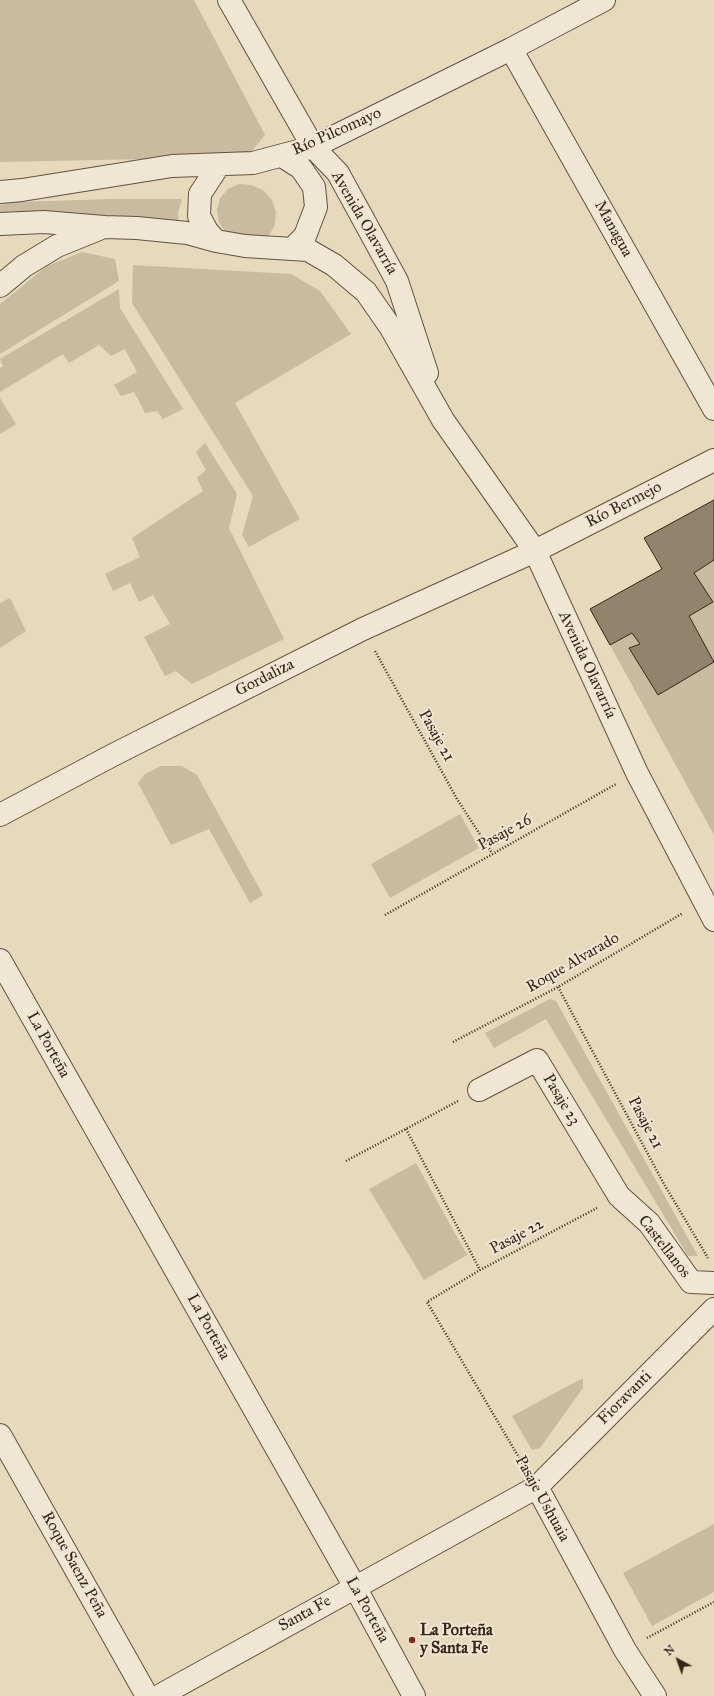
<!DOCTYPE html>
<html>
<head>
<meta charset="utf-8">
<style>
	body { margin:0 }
	#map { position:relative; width:714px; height:1696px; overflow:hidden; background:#e7d9bc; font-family:"IM FELL Great Primer",serif }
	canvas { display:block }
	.north { position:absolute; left:658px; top:1640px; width:40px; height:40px; -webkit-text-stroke:3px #efe6d3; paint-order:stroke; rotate:319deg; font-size:11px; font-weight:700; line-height:16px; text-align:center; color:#362617 }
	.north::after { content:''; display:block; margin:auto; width:14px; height:18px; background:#362617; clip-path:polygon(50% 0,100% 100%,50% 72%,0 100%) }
</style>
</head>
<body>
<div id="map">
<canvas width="714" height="1696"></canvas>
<div class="north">N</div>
</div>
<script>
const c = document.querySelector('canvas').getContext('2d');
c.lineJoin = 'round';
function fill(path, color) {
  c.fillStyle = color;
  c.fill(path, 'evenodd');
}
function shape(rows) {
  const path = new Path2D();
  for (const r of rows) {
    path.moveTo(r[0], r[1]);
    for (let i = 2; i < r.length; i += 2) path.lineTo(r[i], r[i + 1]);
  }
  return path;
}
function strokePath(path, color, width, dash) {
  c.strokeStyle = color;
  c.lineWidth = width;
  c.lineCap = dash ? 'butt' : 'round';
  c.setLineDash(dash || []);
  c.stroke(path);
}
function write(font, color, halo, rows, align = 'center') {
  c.font = font + ' "IM FELL Great Primer",serif';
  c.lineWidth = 4;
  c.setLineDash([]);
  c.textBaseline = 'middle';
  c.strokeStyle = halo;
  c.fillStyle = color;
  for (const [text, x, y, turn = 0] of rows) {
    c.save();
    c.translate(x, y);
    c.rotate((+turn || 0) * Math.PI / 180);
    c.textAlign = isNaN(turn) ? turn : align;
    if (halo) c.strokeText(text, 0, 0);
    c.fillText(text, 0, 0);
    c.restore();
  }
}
const green = shape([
	[0,0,194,0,265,135,247,157,0,162],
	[239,184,251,185,263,190,272,200,276,212,275,224,270,234,260,241,226,233,219,222,217,210,220,198,228,189],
	[112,199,182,199,178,212,179,225,0,221,0,205,15,202],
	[82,252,115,259,119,281,0,354,0,304,47,266],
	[133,265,291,274,320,291,351,334,235,403,300,519,249,547,242,535,253,496,132,303],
	[119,289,120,308,183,409,163,419,157,411,145,413,134,392,121,396,114,385,137,372,125,349,111,356,99,345,69,363,63,354,0,392,0,368,3,366,0,359],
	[0,398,16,424,0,434],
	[205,443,237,494,229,528,284,639,192,684,176,671,165,676,144,637,170,624,153,595,139,602,130,583,113,591,105,574,140,557,132,538,203,491,197,478,206,470,196,452],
	[714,560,714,661,689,616,713,602,694,573],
	[10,598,26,631,0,648,0,603],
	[632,633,640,644,629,648,658,695,714,662,714,835,610,645],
	[161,766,182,766,197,775,263,895,250,903,209,829,171,845,138,783,145,774],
	[460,814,479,848,390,898,371,864],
	[550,999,556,1001,698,1256,688,1256,546,1019,494,1048,485,1033],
	[416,1163,467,1255,424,1280,369,1189],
	[583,1378,583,1388,540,1448,532,1450,512,1416],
	[714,1524,714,1592,652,1626,623,1573]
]);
const building = shape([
	[714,500,714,560,694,573,713,602,689,616,714,662,658,695,629,648,640,644,632,633,610,645,590,609,662,569,644,538,714,500]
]);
const path = shape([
	[375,651,457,799,492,853],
	[385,915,616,784],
	[558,987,664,1184,708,1258],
	[453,1042,558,987,683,913],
	[406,1129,480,1270],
	[346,1161,458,1101],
	[524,1466,427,1302,480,1270,597,1208],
	[647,1638,714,1602]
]);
const minor = shape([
	[229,0,313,147,338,173,397,281,427,373],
	[511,49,714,409],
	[282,156,301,168,314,187,316,207,305,236,292,249],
	[0,192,22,190,172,166,253,163,313,147,511,49,604,0],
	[0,224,44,222,104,227,137,228,187,233,216,241,245,246,308,250,334,265,366,292,391,328,443,420,535,551,637,773,714,920],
	[216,241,207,231,199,216,200,194,219,165],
	[0,286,24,266,57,246,99,229],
	[0,815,113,755,363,629,535,551,714,460],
	[0,960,355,1587,414,1696],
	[479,1090,537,1060,619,1196,649,1223,691,1282,714,1283],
	[0,1435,147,1696],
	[537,1487,625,1650,655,1696],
	[159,1696,537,1487,714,1309]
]);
const markers = [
	[412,1640,4,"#8f2418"]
];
const streetNames = [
	["Río Pilcomayo",337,132,-24],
	["Avenida Olavarría",364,223,60],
	["Managua",613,229,61],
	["Río Bermejo",624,505,-27],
	["Avenida Olavarría",587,665,65],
	["Gordaliza",265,678,-27],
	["Pasaje 21",436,736,61],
	["Pasaje 26",505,833,-29],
	["Roque Alvarado",573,963,-30],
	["La Porteña",48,1045,61],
	["Pasaje 23",561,1100,59],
	["Pasaje 21",645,1123,62],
	["Pasaje 22",517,1237,-28],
	["Castellanos",664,1247,52],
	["La Porteña",208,1327,61],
	["Fioravanti",625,1398,-45],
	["Pasaje Ushuaia",542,1499,61],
	["Roque Saenz Peña",74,1565,61],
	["La Porteña",367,1610,61],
	["Santa Fe",305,1614,-29]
];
const poiNames = [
	["La Porteña",420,1631],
	["y Santa Fe",420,1649]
];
fill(green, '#c9bba0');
fill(building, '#92836d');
strokePath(building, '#362617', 1);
strokePath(minor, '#625340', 24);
strokePath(path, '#362617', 2.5, [1, 2]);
strokePath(minor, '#efe6d3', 22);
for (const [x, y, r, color] of markers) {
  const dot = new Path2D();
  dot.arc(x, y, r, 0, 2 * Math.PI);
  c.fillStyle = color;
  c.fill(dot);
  strokePath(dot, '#efe6d3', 1.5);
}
write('16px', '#362617', '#efe6d3', streetNames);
write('bold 16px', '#362617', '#efe6d3', poiNames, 'left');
</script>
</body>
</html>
